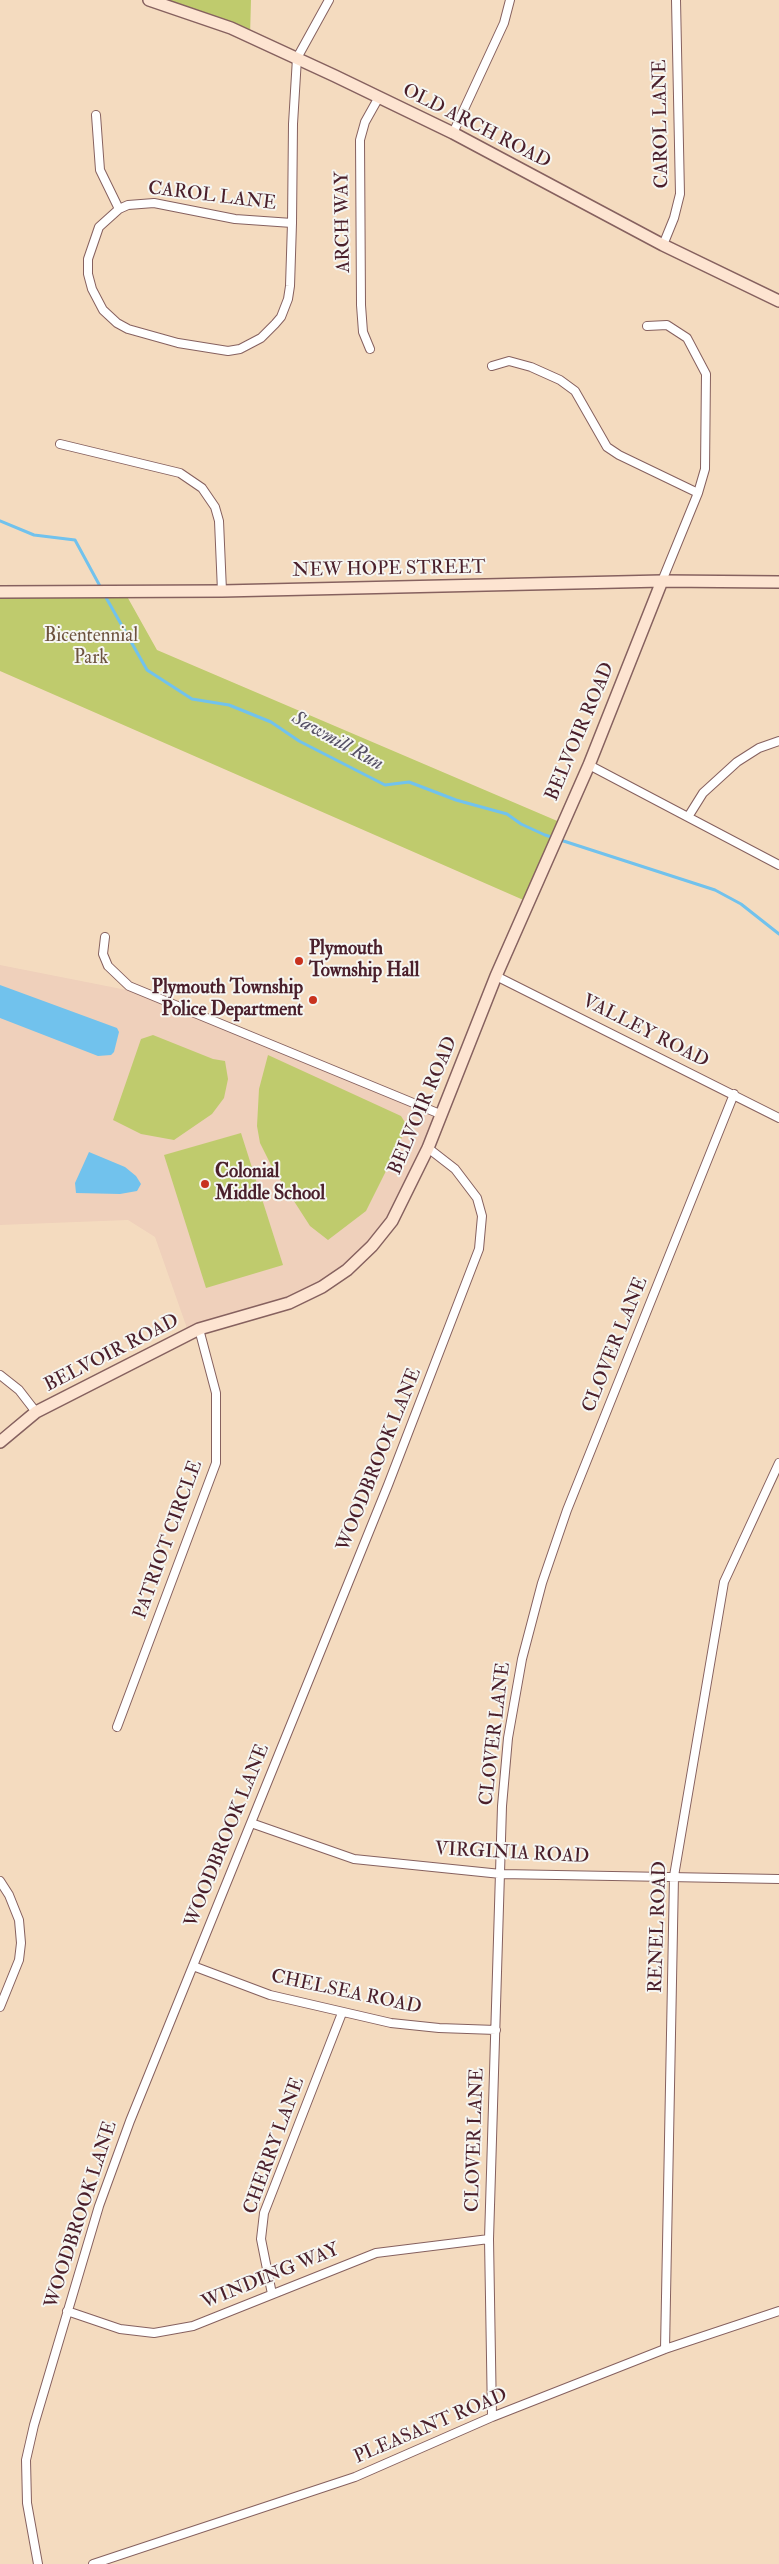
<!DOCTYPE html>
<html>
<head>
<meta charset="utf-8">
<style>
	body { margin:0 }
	canvas { display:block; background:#f4dbbf }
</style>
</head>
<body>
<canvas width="779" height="2564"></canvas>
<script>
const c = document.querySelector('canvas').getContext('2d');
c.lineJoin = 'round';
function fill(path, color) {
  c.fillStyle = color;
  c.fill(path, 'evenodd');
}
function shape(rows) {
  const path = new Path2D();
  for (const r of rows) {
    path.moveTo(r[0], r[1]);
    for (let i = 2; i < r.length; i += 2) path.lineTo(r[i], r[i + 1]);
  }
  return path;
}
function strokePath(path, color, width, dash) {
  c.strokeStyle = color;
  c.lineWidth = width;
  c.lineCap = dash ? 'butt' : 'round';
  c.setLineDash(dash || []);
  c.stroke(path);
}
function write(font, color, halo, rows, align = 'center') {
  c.font = font + ' "IM FELL Double Pica",serif';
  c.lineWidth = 4;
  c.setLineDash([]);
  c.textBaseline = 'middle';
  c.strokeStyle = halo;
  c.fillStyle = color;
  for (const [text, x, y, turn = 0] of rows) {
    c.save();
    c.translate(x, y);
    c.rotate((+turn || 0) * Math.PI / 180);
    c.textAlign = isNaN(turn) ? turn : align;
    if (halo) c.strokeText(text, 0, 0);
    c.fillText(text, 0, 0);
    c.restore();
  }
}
const built = shape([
	[0,965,147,994,440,1114,392,1221,322,1287,189,1334,155,1237,128,1220,0,1225]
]);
const green = shape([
	[149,0,251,0,250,37],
	[124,591,157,650,562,823,528,902,0,671,0,592],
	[153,1035,213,1059,225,1061,228,1079,224,1098,212,1114,174,1140,141,1134,113,1120,141,1039],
	[268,1055,401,1116,406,1124,400,1143,366,1211,328,1240,310,1226,272,1167,260,1143,257,1126,259,1089],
	[241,1133,283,1265,206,1288,164,1155]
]);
const water = shape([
	[0,985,117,1028,119,1032,114,1052,111,1055,98,1056,0,1018],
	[89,1152,125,1167,136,1176,141,1184,137,1191,120,1194,76,1193,75,1183]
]);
const stream = shape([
	[0,521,34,535,75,540,101,588],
	[104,594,147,670,192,699,229,705,271,722,299,741,385,785,409,782,456,800,507,814,521,824,545,835,715,890,741,904,779,934]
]);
const street = shape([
	[96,115,100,170,119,209],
	[453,133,504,23,510,0],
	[292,223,235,219,154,203,128,205,119,209,99,227,88,259,88,274,92,289,103,310,117,323,128,329,178,343,228,351,240,349,261,338,275,324,281,317,288,299,290,286,292,223,293,124,297,58,329,0],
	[663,245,674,218,680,194,676,0],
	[647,326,667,325,687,338,706,374,705,469,698,493,662,581],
	[370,349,363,332,361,305,360,140,365,122,379,97],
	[492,366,509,361,531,367,560,380,575,391,607,447,619,455,698,493],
	[60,444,180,473,202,488,215,507,219,521,222,591],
	[589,765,779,865],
	[688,817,703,793,737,762,759,748,779,741],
	[105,937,103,954,108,966,129,986,440,1114],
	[496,976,779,1118],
	[0,1375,19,1390,36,1412],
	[117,1727,216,1463,216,1393,199,1329],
	[251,1823,354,1859,501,1874,779,1879],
	[0,1881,9,1895,19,1920,21,1943,19,1960,0,2007],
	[193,1966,270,1995,391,2023,439,2028,496,2030],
	[272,2294,261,2239,264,2213,342,2013],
	[67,2311,120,2329,154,2333,193,2326,376,2253,489,2239],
	[665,2349,674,1876,724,1582,779,1463],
	[492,2417,489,2239,502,1806,508,1738,522,1659,542,1583,567,1510,734,1094],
	[38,2564,27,2503,26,2460,34,2425,99,2206,130,2121,388,1485,479,1249,482,1216,477,1198,455,1169,428,1148],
	[93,2564,355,2477,492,2417,665,2349,779,2311]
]);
const secondary = shape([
	[149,0,231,28,335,76,453,133,663,245,779,301],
	[0,592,222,591,662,581,779,582],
	[0,1442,36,1412,199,1329,289,1303,322,1287,347,1270,372,1246,392,1221,428,1148,496,976,589,765,662,581]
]);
const markers = [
	[299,961,5,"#c8321e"],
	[313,1000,5,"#c8321e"],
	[205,1184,5,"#c8321e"]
];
const streetNames = [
	["CAROL LANE",662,124,-91],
	["OLD ARCH ROAD",476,127,27],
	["CAROL LANE",212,197,7],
	["ARCH WAY",344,222,-91],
	["NEW HOPE STREET",389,570,-1],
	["BELVOIR ROAD",581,732,-67],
	["VALLEY ROAD",645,1032,27],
	["BELVOIR ROAD",424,1106,-67],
	["CLOVER LANE",616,1345,-68],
	["BELVOIR ROAD",112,1354,-27],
	["WOODBROOK LANE",380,1460,-68],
	["PATRIOT CIRCLE",169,1540,-70],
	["CLOVER LANE",496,1734,-83],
	["WOODBROOK LANE",228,1836,-68],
	["VIRGINIA ROAD",512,1854,3],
	["RENEL ROAD",659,1927,-88],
	["CHELSEA ROAD",346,1993,12],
	["CLOVER LANE",476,2140,-88],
	["CHERRY LANE",275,2146,-70],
	["WOODBROOK LANE",82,2215,-72],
	["WINDING WAY",271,2277,-22],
	["PLEASANT ROAD",431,2427,-23]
];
const parkNames = [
	["Bicentennial",91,637],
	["Park",91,659]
];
const poiNames = [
	["Plymouth",309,950],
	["Township Hall",309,972],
	["Plymouth Township",303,989,"right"],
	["Police Department",303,1011,"right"],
	["Colonial",215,1173],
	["Middle School",215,1195]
];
const waterNames = [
	["Sawmill Run",337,742,29]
];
fill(built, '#efd0bb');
fill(green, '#bfcb6d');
fill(water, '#71c2ed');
strokePath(stream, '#71c2ed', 3);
strokePath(street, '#86615f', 10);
strokePath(secondary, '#86615f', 14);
strokePath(street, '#fff', 8);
strokePath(secondary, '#fde4d1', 11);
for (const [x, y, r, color] of markers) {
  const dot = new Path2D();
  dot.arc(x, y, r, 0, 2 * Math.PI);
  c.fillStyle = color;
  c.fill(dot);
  strokePath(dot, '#f6f6f2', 2);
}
write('19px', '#4a1f2b', '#f6f6f2', streetNames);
write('19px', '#6d533f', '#f6f6f2', parkNames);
write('bold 19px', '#4a1f2b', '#f6f6f2', poiNames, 'left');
write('italic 20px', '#565065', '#f6f6f2', waterNames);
</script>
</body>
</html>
